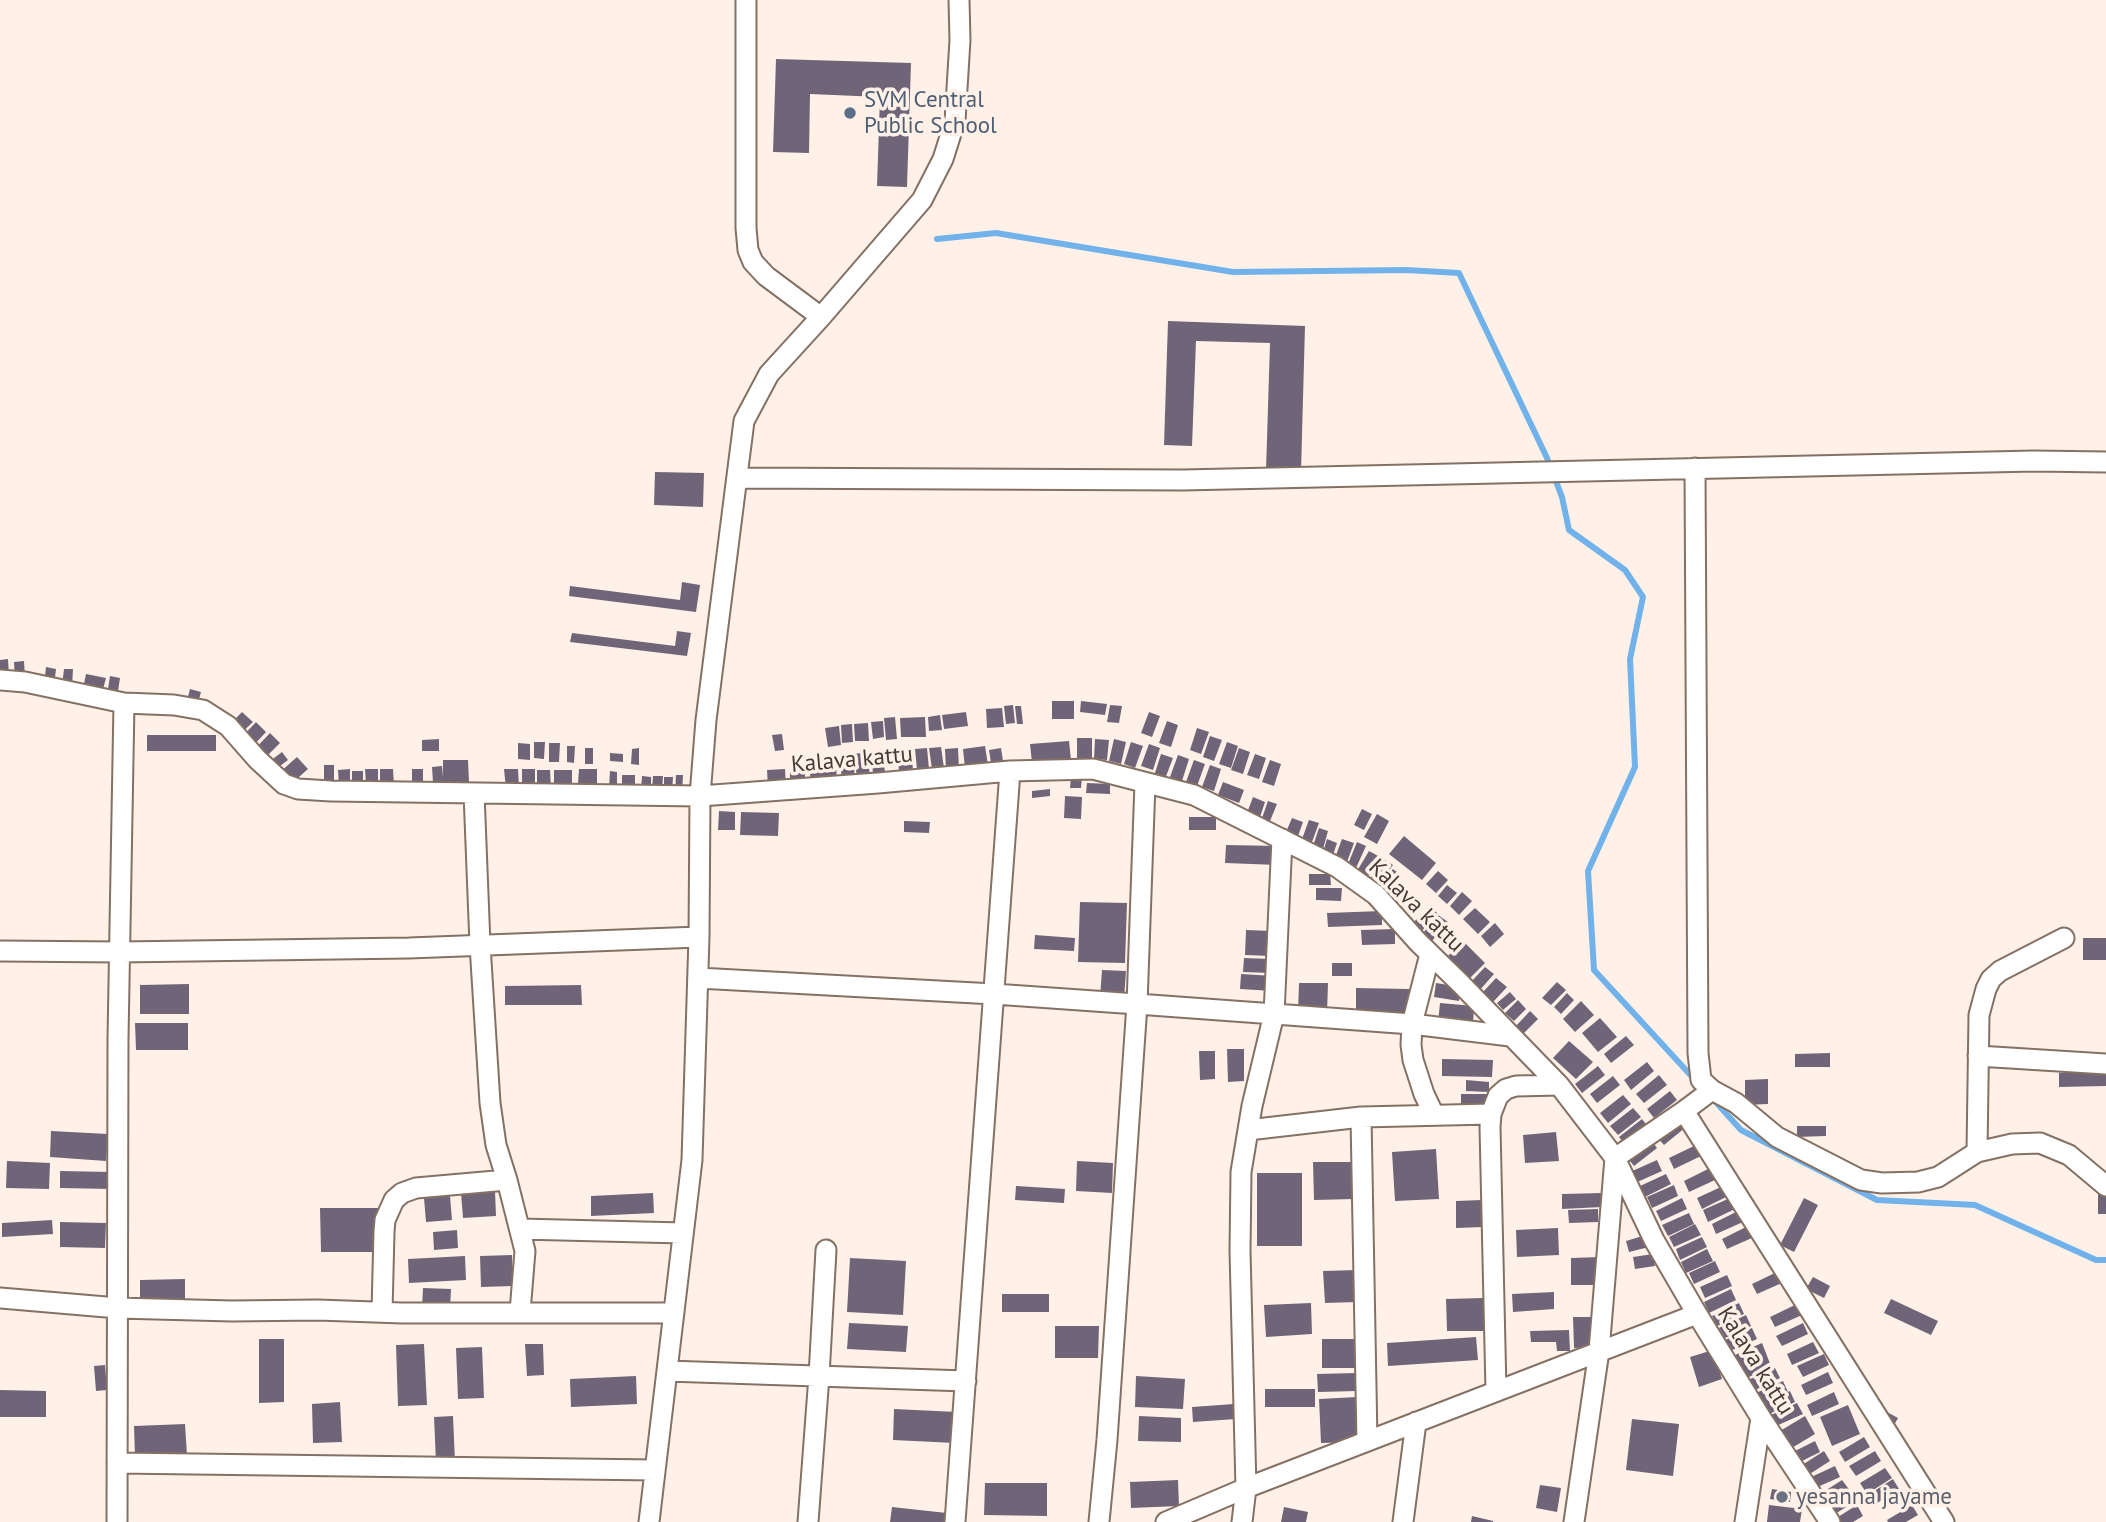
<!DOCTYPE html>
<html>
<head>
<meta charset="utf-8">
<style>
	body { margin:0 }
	canvas { display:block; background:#fff1e8 }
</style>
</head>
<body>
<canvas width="2106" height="1522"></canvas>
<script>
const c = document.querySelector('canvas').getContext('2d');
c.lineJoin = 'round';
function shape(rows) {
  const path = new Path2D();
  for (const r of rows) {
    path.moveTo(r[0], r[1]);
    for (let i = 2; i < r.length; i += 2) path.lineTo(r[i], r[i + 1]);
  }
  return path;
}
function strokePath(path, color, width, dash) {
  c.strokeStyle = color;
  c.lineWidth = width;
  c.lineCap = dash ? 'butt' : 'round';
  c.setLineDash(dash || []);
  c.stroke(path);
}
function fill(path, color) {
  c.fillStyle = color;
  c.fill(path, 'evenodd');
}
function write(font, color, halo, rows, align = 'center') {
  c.font = font + ' "PT Sans",sans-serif';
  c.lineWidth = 7;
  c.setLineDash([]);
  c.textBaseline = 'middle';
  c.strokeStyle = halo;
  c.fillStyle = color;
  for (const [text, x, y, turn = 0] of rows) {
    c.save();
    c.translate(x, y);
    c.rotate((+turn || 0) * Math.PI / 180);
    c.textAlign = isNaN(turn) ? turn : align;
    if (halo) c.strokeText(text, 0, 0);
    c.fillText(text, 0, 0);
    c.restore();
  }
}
const stream = shape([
	[937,239,996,233,1233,272,1406,270,1459,273,1547,458,1562,497,1569,530,1625,570,1643,597,1630,659,1635,767,1588,871,1594,970,1696,1081],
	[1713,1099,1741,1130,1877,1200,1975,1205,2096,1260,2106,1260]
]);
const building = shape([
	[776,59,911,63,907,187,877,186,880,97,810,94,809,153,773,152],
	[1168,321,1305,326,1301,472,1266,471,1270,343,1196,341,1192,446,1164,445],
	[655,472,704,473,703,507,654,505],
	[682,582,700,585,696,612,569,596,570,586,680,600],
	[677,631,691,633,687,656,570,642,572,633,675,646],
	[8,659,9,677,0,677,0,660],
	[24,661,25,679,15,679,14,662],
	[46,667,56,669,54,686,44,685],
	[64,669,73,669,72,687,62,686],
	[86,674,106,678,102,693,83,689],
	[110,676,120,678,117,698,107,696],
	[190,689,201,692,197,707,186,705],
	[1052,701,1074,701,1074,719,1052,719],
	[1081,701,1107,704,1105,715,1080,712],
	[1013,705,1015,723,1006,724,1004,706],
	[1110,705,1122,706,1119,723,1107,722],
	[1015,706,1021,706,1023,724,1017,724],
	[1002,708,1004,727,987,728,986,709],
	[242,712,253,722,239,735,229,725],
	[966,712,968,726,944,729,942,715],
	[1149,712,1160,716,1152,737,1141,733],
	[940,715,942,730,929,731,928,717],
	[895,717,897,739,886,740,884,718],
	[925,717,926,737,901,737,900,718],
	[883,721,884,737,873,739,871,722],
	[1167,721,1178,725,1171,747,1159,743],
	[256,722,266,732,252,747,242,737],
	[868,723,869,741,855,741,854,724],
	[852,724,853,742,842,743,841,725],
	[839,726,841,745,828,747,825,728],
	[1197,728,1209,732,1201,754,1190,750],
	[270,733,280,743,262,761,252,752],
	[782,734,784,750,775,751,772,735],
	[147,735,216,735,216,751,147,751],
	[1210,736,1222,740,1214,761,1203,757],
	[1077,738,1092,738,1092,758,1077,758],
	[439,739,439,751,422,751,422,740],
	[1095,739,1109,740,1107,760,1094,759],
	[1114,739,1126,742,1121,764,1109,761],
	[1069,741,1071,760,1032,763,1030,744],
	[534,742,545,742,544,759,534,758],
	[1131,742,1143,746,1135,768,1124,764],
	[1227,742,1238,746,1231,768,1219,764],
	[518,743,530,744,530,760,518,759],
	[549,743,560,743,559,762,549,762],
	[1149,744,1160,748,1153,770,1141,766],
	[567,746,575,746,574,763,567,762],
	[985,746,988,765,965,768,963,749],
	[941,747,944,768,932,769,929,748],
	[585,748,593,748,593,764,585,764],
	[639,748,639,765,631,764,632,749],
	[927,748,929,769,917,770,915,749],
	[958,748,959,769,946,770,945,749],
	[1001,748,1003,761,991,763,989,750],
	[1239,748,1250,752,1243,774,1231,770],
	[898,749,912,749,913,774,899,774],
	[282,752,288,760,272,772,266,764],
	[867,752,870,776,857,778,854,754],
	[610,753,623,754,623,762,610,761],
	[1161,754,1173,758,1165,779,1154,776],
	[1255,754,1266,758,1259,779,1247,775],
	[1178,755,1189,759,1182,781,1170,777],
	[297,757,308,769,290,785,279,773],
	[853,758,855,779,842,781,840,760],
	[884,759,885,774,873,775,872,760],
	[443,760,468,760,469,782,433,783,432,767,442,766,443,777],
	[1194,760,1205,764,1197,786,1186,782],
	[1270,760,1281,764,1274,786,1262,782],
	[836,762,837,783,811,785,809,763],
	[790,764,805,764,805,787,790,787],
	[324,765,334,765,334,782,324,783],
	[1210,765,1221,769,1214,791,1202,787],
	[350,769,350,787,339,787,338,770],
	[365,769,378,769,378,783,366,784],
	[380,769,393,769,394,786,380,786],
	[412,769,423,769,423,783,412,783],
	[504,769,518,769,519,788,506,789],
	[522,769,535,769,535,790,522,790],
	[579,769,597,769,597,784,578,783],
	[785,769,786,787,768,788,767,770],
	[537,770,550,770,551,789,537,789],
	[554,770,572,770,572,791,554,791],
	[352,771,363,771,363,787,352,788],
	[610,771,617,772,617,787,609,788],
	[622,775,635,775,635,793,622,793],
	[676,775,683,775,682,794,675,794],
	[642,776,651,777,651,793,641,792],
	[653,776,663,776,662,791,652,790],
	[664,777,673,777,672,793,664,793],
	[1071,777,1082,777,1081,788,1070,788],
	[1223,782,1244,790,1239,803,1218,795],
	[1087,783,1110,784,1110,794,1086,793],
	[1050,789,1050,796,1032,798,1032,791],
	[1065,796,1082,797,1081,819,1064,818],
	[1253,797,1265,802,1260,817,1247,813],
	[1268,801,1277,804,1270,821,1262,818],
	[1362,809,1372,814,1364,830,1354,825],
	[719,811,735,812,735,830,718,830],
	[741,812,779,813,778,836,740,835],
	[1377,814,1389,821,1377,844,1364,837],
	[1189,817,1216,817,1216,830,1189,830],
	[1292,818,1303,822,1298,836,1286,832],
	[1309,820,1319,823,1312,842,1302,839],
	[904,821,930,822,929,833,904,832],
	[1319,828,1328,831,1323,849,1313,846],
	[1404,836,1436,863,1422,880,1389,854],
	[1327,839,1337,843,1333,855,1323,852],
	[1342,839,1354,843,1347,862,1335,858],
	[1357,842,1366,846,1356,868,1348,864],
	[1226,845,1279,846,1278,865,1225,863],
	[1369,851,1380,857,1368,877,1357,871],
	[1384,859,1393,865,1378,886,1369,880],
	[1393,869,1402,876,1388,895,1379,888],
	[1438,871,1448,880,1436,893,1426,884],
	[1309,874,1330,874,1331,885,1309,885],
	[1447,885,1457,893,1447,904,1438,896],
	[1316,888,1342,888,1341,901,1316,900],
	[1462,892,1472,901,1459,915,1450,906],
	[1080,902,1127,903,1125,963,1078,962],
	[1429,906,1437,913,1421,932,1412,924],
	[1475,908,1490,922,1478,934,1463,919],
	[1382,911,1382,925,1328,927,1327,913],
	[1438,915,1448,922,1432,941,1423,933],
	[1495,923,1504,934,1490,947,1481,936],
	[1395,929,1395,944,1362,945,1361,930],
	[1246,930,1272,931,1271,956,1245,955],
	[1035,935,1075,938,1074,951,1034,949],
	[2083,938,2106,938,2106,960,2083,960],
	[1463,941,1485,963,1470,978,1448,956],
	[1244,958,1272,959,1271,973,1243,972],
	[1332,963,1352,963,1352,976,1332,976],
	[1485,967,1494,974,1479,991,1470,983],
	[1102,970,1126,971,1124,999,1100,998],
	[1241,974,1274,976,1273,991,1240,989],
	[1496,978,1507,987,1493,1002,1483,992],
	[1557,982,1566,990,1551,1005,1542,998],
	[1299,983,1328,983,1327,1014,1298,1013],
	[1436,983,1461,987,1459,1001,1434,997],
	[189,984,189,1014,140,1014,140,985],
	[581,985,582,1005,505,1005,505,986],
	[1356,988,1409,989,1409,1018,1356,1018],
	[1510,992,1516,999,1503,1010,1497,1003],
	[1567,993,1574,1000,1561,1014,1554,1007],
	[1518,1000,1526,1009,1514,1021,1505,1013],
	[1581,1001,1594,1015,1575,1032,1563,1019],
	[1440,1003,1474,1006,1473,1025,1438,1023],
	[1530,1011,1538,1019,1524,1033,1516,1026],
	[1600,1018,1617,1037,1598,1052,1582,1033],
	[135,1023,188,1023,188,1050,136,1050],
	[1626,1036,1634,1045,1611,1063,1604,1054],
	[1569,1041,1593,1062,1576,1079,1553,1058],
	[1227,1049,1244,1049,1244,1081,1228,1082],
	[1199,1051,1215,1051,1215,1079,1200,1080],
	[1830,1053,1830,1067,1795,1067,1795,1054],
	[1442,1059,1493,1060,1492,1077,1442,1076],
	[1647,1062,1654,1071,1631,1090,1624,1080],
	[1598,1066,1605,1075,1582,1093,1575,1084],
	[2106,1072,2106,1086,2059,1087,2059,1073],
	[1659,1075,1667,1085,1644,1103,1636,1094],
	[1613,1076,1620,1085,1597,1103,1590,1094],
	[1768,1079,1768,1104,1745,1105,1745,1080],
	[1466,1080,1489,1082,1489,1092,1466,1091],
	[1670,1091,1677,1100,1654,1118,1647,1109],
	[1461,1094,1489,1094,1489,1107,1461,1107],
	[1623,1095,1631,1104,1608,1123,1600,1113],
	[1633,1108,1641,1117,1618,1135,1610,1126],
	[1679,1118,1686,1127,1664,1145,1656,1136],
	[1642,1119,1649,1128,1627,1147,1619,1137],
	[1797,1126,1826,1126,1826,1136,1797,1137],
	[51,1131,108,1134,106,1161,50,1157],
	[1556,1132,1559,1161,1525,1163,1523,1135],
	[1650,1139,1657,1148,1634,1166,1627,1157],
	[1696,1145,1701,1156,1674,1169,1669,1158],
	[1436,1149,1439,1199,1395,1201,1392,1152],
	[1657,1160,1662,1171,1635,1183,1630,1172],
	[7,1161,50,1163,49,1189,6,1188],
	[1077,1161,1113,1163,1112,1193,1076,1191],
	[1313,1162,1354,1162,1354,1199,1314,1200],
	[1710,1168,1715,1180,1689,1192,1684,1181],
	[60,1171,111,1172,111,1189,60,1188],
	[1257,1173,1302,1173,1302,1246,1257,1246],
	[1666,1174,1671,1184,1645,1197,1640,1186],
	[1674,1185,1678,1196,1652,1208,1647,1197],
	[1016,1186,1065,1189,1064,1203,1015,1200],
	[1723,1186,1728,1196,1702,1209,1697,1198],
	[495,1191,496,1216,463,1218,461,1193],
	[653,1193,654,1213,591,1216,591,1196],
	[1601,1193,1602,1207,1562,1209,1562,1194],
	[2098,1194,2106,1194,2106,1214,2098,1214],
	[450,1196,452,1220,426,1222,424,1198],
	[1682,1198,1687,1209,1661,1221,1656,1211],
	[1730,1198,1735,1209,1708,1222,1703,1210],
	[1804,1198,1818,1205,1794,1252,1780,1245],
	[1482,1200,1483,1227,1456,1228,1456,1201],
	[320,1208,378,1208,379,1252,321,1252],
	[1598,1209,1598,1222,1569,1223,1568,1210],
	[1738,1211,1743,1222,1716,1234,1712,1224],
	[1689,1213,1694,1224,1668,1236,1662,1225],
	[52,1220,53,1234,2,1237,2,1223],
	[60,1222,106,1223,105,1248,60,1247],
	[1695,1224,1701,1235,1674,1247,1669,1237],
	[1748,1226,1754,1237,1727,1249,1722,1239],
	[1558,1228,1559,1255,1517,1257,1516,1230],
	[457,1230,458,1248,434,1250,433,1232],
	[1646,1235,1649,1247,1629,1252,1626,1241],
	[1702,1237,1707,1247,1680,1260,1676,1249],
	[1707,1249,1713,1261,1686,1273,1681,1262],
	[1653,1254,1655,1266,1635,1269,1633,1257],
	[512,1255,513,1286,481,1287,480,1256],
	[465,1256,466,1280,409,1283,408,1259],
	[1600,1257,1601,1285,1571,1285,1571,1258],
	[850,1258,906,1261,903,1315,847,1312],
	[1715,1261,1720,1272,1694,1284,1689,1273],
	[1357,1270,1358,1302,1325,1303,1323,1271],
	[1779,1271,1784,1282,1757,1294,1752,1284],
	[1727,1275,1732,1286,1705,1298,1700,1287],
	[1813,1277,1830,1286,1824,1298,1806,1289],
	[185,1279,185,1300,140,1300,140,1280],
	[423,1288,451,1289,450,1310,422,1309],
	[1731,1289,1736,1300,1709,1313,1704,1302],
	[1554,1292,1554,1309,1513,1312,1512,1294],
	[1002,1294,1049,1294,1049,1312,1002,1312],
	[1483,1298,1484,1331,1447,1331,1446,1299],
	[1891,1299,1938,1321,1931,1335,1884,1313],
	[1311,1303,1312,1334,1266,1337,1264,1305],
	[1739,1303,1744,1314,1717,1326,1712,1316],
	[1797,1304,1802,1315,1775,1327,1770,1317],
	[1746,1315,1751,1326,1725,1338,1719,1328],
	[1573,1317,1596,1317,1596,1347,1574,1348],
	[849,1323,908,1326,906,1352,847,1349],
	[1803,1323,1808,1334,1782,1346,1776,1336],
	[1055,1326,1099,1326,1098,1358,1055,1358],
	[1752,1328,1757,1339,1730,1351,1725,1340],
	[1569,1330,1570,1351,1557,1351,1556,1342,1531,1342,1530,1331],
	[1476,1337,1478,1360,1388,1366,1387,1343],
	[259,1339,284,1339,284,1402,259,1403],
	[1322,1339,1358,1339,1359,1368,1322,1368],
	[1813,1342,1819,1353,1792,1365,1787,1354],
	[1762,1343,1771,1366,1745,1379,1735,1355],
	[424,1344,427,1405,398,1406,396,1345],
	[525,1344,543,1344,544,1375,527,1376],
	[482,1347,484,1398,458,1399,456,1348],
	[1713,1350,1722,1379,1699,1387,1690,1357],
	[1824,1354,1829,1365,1803,1377,1797,1366],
	[105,1365,107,1390,96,1391,94,1366],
	[1775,1368,1780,1378,1753,1391,1748,1380],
	[1828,1372,1833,1383,1806,1395,1801,1385],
	[1356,1373,1357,1391,1318,1392,1317,1374],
	[636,1376,637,1404,571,1407,570,1379],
	[1136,1376,1185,1379,1183,1409,1135,1407],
	[1783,1381,1788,1392,1790,1391,1795,1402,1769,1414,1756,1393],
	[1265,1389,1315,1389,1315,1407,1265,1407],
	[0,1390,46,1391,46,1417,0,1417],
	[1834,1392,1839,1404,1812,1416,1807,1405],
	[1357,1397,1359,1442,1321,1443,1319,1399],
	[340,1402,342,1442,313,1443,312,1404],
	[1797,1403,1803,1414,1776,1426,1771,1415],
	[1234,1404,1236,1419,1193,1422,1192,1407],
	[1848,1405,1860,1434,1832,1446,1820,1417],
	[894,1409,957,1412,955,1443,893,1440],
	[1887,1412,1898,1418,1894,1425,1883,1419],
	[453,1416,455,1462,436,1462,434,1417],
	[1139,1416,1181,1418,1181,1442,1138,1441],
	[1805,1416,1815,1434,1790,1449,1780,1431],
	[1632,1419,1679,1424,1673,1476,1626,1470],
	[185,1424,187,1455,135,1457,134,1426],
	[1864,1437,1870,1447,1845,1462,1839,1452],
	[1815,1441,1820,1452,1794,1465,1789,1454],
	[1824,1451,1830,1461,1805,1477,1799,1467],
	[1875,1451,1881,1461,1856,1476,1849,1466],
	[1835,1466,1840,1477,1813,1489,1809,1478],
	[1885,1468,1892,1478,1867,1494,1860,1483],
	[1893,1479,1899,1489,1874,1505,1868,1495],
	[1178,1480,1179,1506,1131,1508,1130,1482],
	[1842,1480,1857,1500,1832,1516,1817,1496],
	[985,1483,1047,1483,1047,1516,984,1515],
	[1540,1485,1561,1488,1557,1512,1536,1508],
	[1772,1489,1791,1492,1790,1502,1770,1499],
	[1769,1505,1802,1509,1800,1522,1767,1522],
	[1857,1505,1863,1516,1853,1522,1830,1522],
	[1912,1505,1918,1515,1906,1522,1888,1522,1887,1520],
	[892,1507,947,1513,946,1522,890,1522],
	[1284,1507,1308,1512,1306,1522,1281,1522],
	[1472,1516,1493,1521,1493,1522,1471,1522]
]);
const minor = shape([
	[746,0,746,228,748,250,753,262,766,276,821,317],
	[1695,468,1698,1053,1701,1080,1712,1090,1736,1103,1777,1137,1861,1180,1882,1183,1918,1182,1938,1177,1977,1152,2012,1144,2040,1143,2069,1155,2106,1186],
	[737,478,1183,480,2034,461,2106,462],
	[0,680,25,682,124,703],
	[474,793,480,945,490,1103,496,1145,507,1180,525,1251,520,1312],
	[0,951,120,952,409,948,699,937],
	[1430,954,1412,1024,1411,1045,1413,1060,1424,1094,1434,1115],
	[698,978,994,994,1137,1004,1412,1024,1510,1036],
	[1978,1056,2106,1064],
	[1684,1111,1712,1090],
	[1361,1117,1367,1441],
	[1248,1130,1361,1117,1491,1114],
	[1977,1152,1979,1015,1986,989,1991,979,2000,971,2064,938],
	[520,1229,683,1233],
	[0,1298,118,1308,232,1311,318,1310,402,1313,674,1313],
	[382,1312,384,1232,385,1220,394,1200,402,1193,416,1188,507,1180],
	[667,1371,966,1381],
	[1496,1391,1490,1127,1491,1114,1498,1096,1506,1089,1516,1086,1559,1085],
	[117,1463,655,1470],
	[117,1522,118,1039,124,703,174,705,203,710,228,726,257,759,284,784,298,789,331,791,700,796,878,783,1010,771,1093,769,1194,795,1337,867,1376,895,1418,942,1461,984,1559,1085,1615,1158,1654,1240,1697,1314,1761,1418,1830,1522],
	[649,1522,692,1160,699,937,700,796,706,720,744,421,769,374,821,317,922,200,943,159,955,121,960,40,959,0],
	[808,1522,819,1376,826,1250],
	[955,1522,1010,771],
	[1099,1522,1107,1440,1137,1004,1145,783],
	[1166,1522,1246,1488,1697,1314],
	[1242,1522,1246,1488,1240,1251,1241,1172,1252,1106,1274,1014,1282,839],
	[1403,1522,1416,1422],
	[1574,1522,1599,1351,1615,1158,1684,1111,1944,1522],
	[1745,1522,1761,1418]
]);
const markers = [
	[850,113,7,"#5c6f8a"],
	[1782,1497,7,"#6b7280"]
];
const serviceNames = [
	["SVM Central",864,100],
	["Public School",864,126]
];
const streetNames = [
	["Kalava kattu",852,760,-5],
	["Kalava kattu",1416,906,44],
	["Kalava kattu",1755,1361,58]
];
const worshipNames = [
	["yesanna jayame",1796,1497]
];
strokePath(stream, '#71b2ea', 6);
fill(building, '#706578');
strokePath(minor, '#847164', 23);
strokePath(minor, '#fff', 19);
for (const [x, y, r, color] of markers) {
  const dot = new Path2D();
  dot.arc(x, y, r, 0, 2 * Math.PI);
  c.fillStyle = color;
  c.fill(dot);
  strokePath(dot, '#fff1e8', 2.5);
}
write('23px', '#4e5e75', '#fff1e8', serviceNames, 'left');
write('23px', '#433b35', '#fff1e8', streetNames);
write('23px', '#5b616d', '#fff1e8', worshipNames, 'left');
</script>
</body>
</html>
